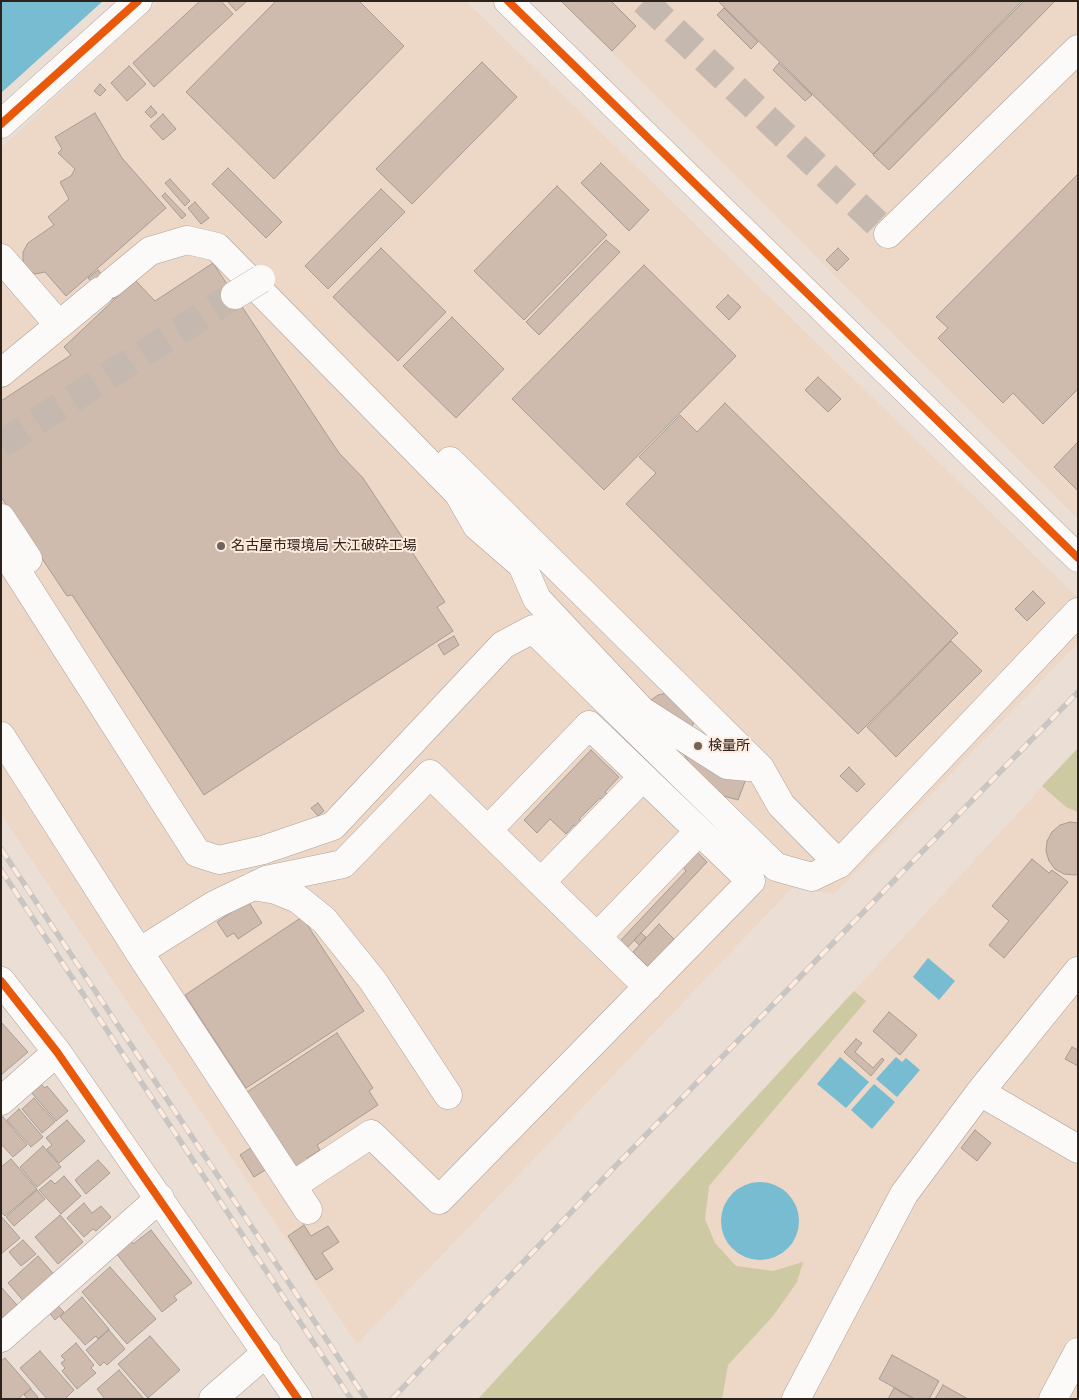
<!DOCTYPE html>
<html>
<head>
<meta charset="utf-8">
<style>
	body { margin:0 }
	#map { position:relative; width:1079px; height:1400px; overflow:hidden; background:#ebded4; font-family:Quicksand,sans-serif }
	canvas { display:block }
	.frame { position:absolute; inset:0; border:2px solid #2b231c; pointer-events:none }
</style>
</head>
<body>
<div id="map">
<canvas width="1079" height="1400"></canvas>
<div class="frame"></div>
</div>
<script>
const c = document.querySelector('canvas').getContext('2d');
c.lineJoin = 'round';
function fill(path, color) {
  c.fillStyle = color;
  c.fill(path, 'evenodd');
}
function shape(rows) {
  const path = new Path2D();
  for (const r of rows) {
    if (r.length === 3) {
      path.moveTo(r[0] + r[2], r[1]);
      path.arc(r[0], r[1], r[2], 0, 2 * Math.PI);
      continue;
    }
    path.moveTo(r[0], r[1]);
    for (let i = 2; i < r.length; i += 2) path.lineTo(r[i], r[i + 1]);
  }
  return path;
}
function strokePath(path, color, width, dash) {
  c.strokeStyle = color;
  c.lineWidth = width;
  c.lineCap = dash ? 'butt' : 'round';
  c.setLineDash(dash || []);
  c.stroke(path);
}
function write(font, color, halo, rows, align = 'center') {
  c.font = font + ' Quicksand,"Noto Sans JP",sans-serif';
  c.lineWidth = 4;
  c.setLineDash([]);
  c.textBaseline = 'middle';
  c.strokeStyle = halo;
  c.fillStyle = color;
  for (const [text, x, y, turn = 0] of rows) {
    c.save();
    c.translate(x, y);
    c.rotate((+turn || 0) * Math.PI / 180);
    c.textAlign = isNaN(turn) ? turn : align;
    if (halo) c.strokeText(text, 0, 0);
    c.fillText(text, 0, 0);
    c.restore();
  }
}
const built = shape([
	[159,1,466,1,1078,598,1078,643,834,894,792,888,357,1344,1,814,1,148],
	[561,1,1078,1,1078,519],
	[1078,748,1078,1399,478,1399,854,991]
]);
const green = shape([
	[1078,748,1078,812,1066,807,1042,786],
	[854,991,866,1001,709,1186,705,1219,715,1243,736,1266,773,1271,803,1262,797,1282,773,1316,728,1365,722,1399,478,1399]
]);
const water = shape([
	[1,1,103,1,1,93],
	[928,958,955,981,939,1000,913,977],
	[840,1057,869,1082,846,1108,817,1084],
	[896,1057,902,1062,906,1058,920,1070,897,1097,876,1079],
	[874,1084,895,1102,872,1129,851,1110],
	[760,1221,39]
]);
const building = shape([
	[200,1,221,1,233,14,154,87,133,63,200,1],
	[227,1,247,1,236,11,227,1],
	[276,1,359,1,404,46,274,179,186,92,276,1],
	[561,1,611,1,636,26,612,51,561,1],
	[718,1,1022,1,873,154,718,1],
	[1024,1,1055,1,889,170,873,155,1024,1],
	[724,8,758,42,751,49,717,15,724,8],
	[482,62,517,97,412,204,376,169,482,62],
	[779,63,812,95,805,101,773,70,779,63],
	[129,66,146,84,127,101,111,83,129,66],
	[100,84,106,90,100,96,94,91,100,84],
	[151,106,157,113,151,118,145,112,151,106],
	[95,113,122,158,166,208,66,296,45,272,35,274,27,269,23,262,23,252,28,243,54,225,48,217,69,199,60,182,71,176,75,169,58,153,62,149,55,137,95,113],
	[163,114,176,129,163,140,150,126,163,114],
	[601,163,649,210,629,231,581,183,601,163],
	[228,168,282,222,266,238,212,184,228,168],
	[1078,174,1078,389,1043,424,1013,393,1003,403,938,338,948,328,936,317,1078,174],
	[170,179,190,201,185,206,165,183,170,179],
	[557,186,607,235,524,320,474,271,557,186],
	[381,189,405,212,328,289,305,266,381,189],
	[165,193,186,215,182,219,162,196,165,193],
	[195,202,209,218,201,224,188,208,195,202],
	[606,240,620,252,539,335,526,322,606,240],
	[381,248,446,312,398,361,333,297,381,248],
	[838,248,849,259,837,271,826,260,838,248],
	[213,263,339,453,363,478,445,602,437,607,453,631,204,795,72,595,67,596,1,497,1,401,71,355,64,347,135,280,155,301,213,263],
	[644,265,736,356,604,490,512,399,644,265],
	[98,270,119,294,109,302,88,278,98,270],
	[728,295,741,307,729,320,716,307,728,295],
	[452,317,504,369,456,418,403,366,452,317],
	[818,377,841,399,828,412,805,390,818,377],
	[725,403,958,633,858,734,626,504,656,473,639,457,680,415,697,432,725,403],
	[1078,442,1078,491,1054,467,1078,442],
	[1033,591,1045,603,1027,621,1015,609,1033,591],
	[454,636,459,645,444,655,438,645,454,636],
	[951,641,982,671,896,757,867,727,951,641],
	[672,692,694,721,691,730,721,739,746,779,738,800,709,792,677,744,643,706,658,695,672,692],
	[591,750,619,777,605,792,609,796,603,801,600,798,579,819,582,822,577,828,574,825,566,834,550,819,537,833,524,820,591,750],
	[849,767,865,784,857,792,840,776,849,767],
	[318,803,324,811,318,816,311,808,318,803],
	[1070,822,1078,823,1078,874,1075,875,1064,874,1055,869,1049,861,1046,851,1047,841,1052,832,1060,825,1070,822],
	[697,852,707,862,627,948,620,941,686,871,683,867,697,852],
	[1032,859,1049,873,1052,870,1068,882,1004,958,989,945,1009,921,992,906,1032,859],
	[248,901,262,923,238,939,234,933,227,937,217,922,248,901],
	[302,917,364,1011,246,1088,185,995,302,917],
	[659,924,674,939,668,946,671,949,648,967,633,952,659,924],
	[641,933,646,937,639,945,634,940,641,933],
	[889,1012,917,1035,900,1055,873,1031,889,1012],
	[1,1022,28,1052,1,1075,1,1022],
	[337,1033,373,1088,369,1091,378,1105,317,1145,320,1150,307,1158,311,1163,299,1171,247,1092,337,1033],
	[856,1039,862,1043,855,1052,873,1068,882,1058,884,1060,871,1076,844,1052,856,1039],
	[1072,1047,1078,1050,1078,1066,1065,1059,1072,1047],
	[41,1084,45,1088,47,1086,68,1111,56,1121,31,1092,41,1084],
	[34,1098,55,1122,42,1133,22,1109,34,1098],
	[19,1109,43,1137,31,1147,7,1120,19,1109],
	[3,1117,27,1145,13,1157,1,1144,1,1118,3,1117],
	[67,1120,85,1141,59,1163,47,1149,52,1145,46,1138,67,1120],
	[975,1130,991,1143,977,1161,961,1148,975,1130],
	[255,1145,270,1167,254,1177,240,1155,255,1145],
	[43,1146,61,1167,37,1187,20,1167,43,1146],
	[11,1159,37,1189,5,1216,1,1212,1,1167,11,1159],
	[98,1160,110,1173,86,1194,75,1180,98,1160],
	[64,1176,81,1196,61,1214,39,1190,51,1180,55,1184,64,1176],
	[37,1190,45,1199,14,1226,6,1217,37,1190],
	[84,1203,92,1213,101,1206,111,1217,96,1231,93,1229,84,1237,67,1218,84,1203],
	[60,1215,83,1242,58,1264,35,1237,60,1215],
	[1,1216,20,1238,1,1254,1,1216],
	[304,1225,311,1236,328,1226,339,1242,322,1253,333,1269,316,1280,288,1236,304,1225],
	[151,1230,192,1283,174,1296,177,1300,162,1312,116,1253,131,1241,133,1244,151,1230],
	[23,1240,36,1254,21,1266,9,1252,23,1240],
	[38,1256,57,1278,26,1304,8,1283,38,1256],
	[110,1267,156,1319,127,1344,82,1292,110,1267],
	[1,1287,17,1305,1,1319,1,1287],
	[82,1297,109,1329,98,1339,96,1336,85,1345,60,1317,82,1297],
	[56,1304,64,1312,55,1320,48,1311,56,1304],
	[109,1330,125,1349,107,1365,104,1362,100,1366,86,1350,109,1330],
	[150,1336,180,1370,148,1398,118,1364,150,1336],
	[76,1343,94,1365,91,1368,96,1373,77,1389,62,1371,65,1368,61,1363,65,1360,61,1356,76,1343],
	[40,1351,74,1390,65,1399,47,1399,20,1368,40,1351],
	[892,1355,939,1381,929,1399,915,1399,879,1379,892,1355],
	[5,1358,31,1388,18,1399,1,1399,1,1361,5,1358],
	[119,1370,144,1399,105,1399,97,1389,119,1370],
	[943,1385,968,1399,935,1399,943,1385],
	[894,1388,913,1399,888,1399,894,1388],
	[31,1389,38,1397,36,1399,28,1399,24,1395,31,1389]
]);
const minorTunnel = shape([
	[644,1,888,234],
	[1,444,235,295]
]);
const minor = shape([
	[508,1,1078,558],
	[1,124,138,1],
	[888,234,1078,49],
	[1,258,59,325],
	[110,284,150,251,187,240,217,247,458,493,477,526,522,565,537,599,642,711,727,765,760,768],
	[1,373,100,291],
	[450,461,760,768,781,805,839,864],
	[1,518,28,559],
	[1,546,197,853,219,860,263,850,333,826,503,645,533,629,776,867,812,877,839,864,1078,612],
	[1,736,139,952,308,1210],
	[541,882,643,777],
	[253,886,276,890,298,899,324,920,373,981,448,1095],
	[597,937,699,831],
	[139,952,214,905,266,880,343,864,430,774,648,987],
	[1,981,57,1052,298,1399],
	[980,1092,1078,1149],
	[1,1101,57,1052],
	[292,1186,371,1134,439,1200,751,881,589,725,488,830],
	[1,1338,160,1198],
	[213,1399,267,1352],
	[796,1399,904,1194,980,1092,1078,971],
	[1053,1399,1078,1352]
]);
const rail = shape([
	[1,849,366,1399],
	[1,870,351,1399],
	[392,1399,601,1181,1078,692]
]);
const minorBridge = shape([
	[235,295,261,279]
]);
const cycleway = shape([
	[508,1,1078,558],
	[1,124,138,1],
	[1,981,57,1052,298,1399]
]);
const markers = [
	[221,546,5,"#6e645c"],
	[698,746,5,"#6e645c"]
];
const poiNames = [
	["名古屋市環境局 大江破砕工場",231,546],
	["検量所",708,746]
];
fill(built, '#edd7c6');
fill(green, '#cdc9a2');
fill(water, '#78bcd2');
fill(building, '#cebbad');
strokePath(building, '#a69d95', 1);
strokePath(minorTunnel, '#c5b9af', 28, [28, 14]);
strokePath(minor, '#ada39b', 29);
strokePath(minor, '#fcfaf9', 28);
strokePath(rail, '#c9c5c3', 5.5);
strokePath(rail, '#feebdd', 4, [11]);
strokePath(minorBridge, '#ada39b', 29, []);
strokePath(minorBridge, '#fcfaf9', 28);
strokePath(cycleway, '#e8590c', 8);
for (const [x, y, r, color] of markers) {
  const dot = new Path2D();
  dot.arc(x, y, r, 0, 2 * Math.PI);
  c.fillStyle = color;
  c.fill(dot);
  strokePath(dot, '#feebdd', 2);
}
write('14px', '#2b231c', '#feebdd', poiNames, 'left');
</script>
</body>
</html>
